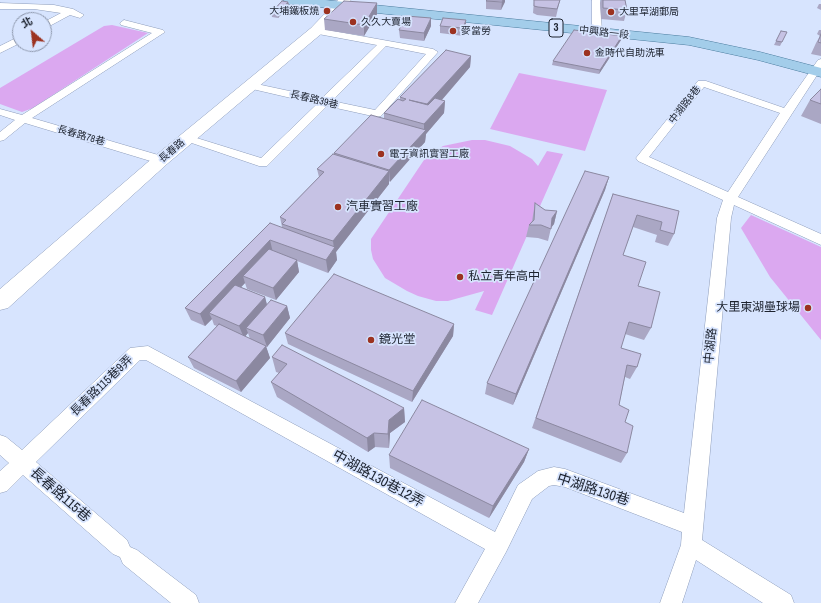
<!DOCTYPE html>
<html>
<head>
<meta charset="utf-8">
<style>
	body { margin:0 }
	#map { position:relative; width:821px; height:603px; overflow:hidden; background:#d7e4fe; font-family:"Archivo Narrow","Noto Sans TC",sans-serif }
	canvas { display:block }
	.north { position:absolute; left:12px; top:12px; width:40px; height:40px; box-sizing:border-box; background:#d7e4fe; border:1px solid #8c96ab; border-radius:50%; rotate:332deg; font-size:11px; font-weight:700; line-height:16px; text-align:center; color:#1c222e }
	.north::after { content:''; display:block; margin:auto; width:14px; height:18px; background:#9c3220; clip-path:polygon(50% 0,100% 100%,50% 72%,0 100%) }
</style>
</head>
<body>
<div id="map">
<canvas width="821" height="603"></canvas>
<div class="north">北</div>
</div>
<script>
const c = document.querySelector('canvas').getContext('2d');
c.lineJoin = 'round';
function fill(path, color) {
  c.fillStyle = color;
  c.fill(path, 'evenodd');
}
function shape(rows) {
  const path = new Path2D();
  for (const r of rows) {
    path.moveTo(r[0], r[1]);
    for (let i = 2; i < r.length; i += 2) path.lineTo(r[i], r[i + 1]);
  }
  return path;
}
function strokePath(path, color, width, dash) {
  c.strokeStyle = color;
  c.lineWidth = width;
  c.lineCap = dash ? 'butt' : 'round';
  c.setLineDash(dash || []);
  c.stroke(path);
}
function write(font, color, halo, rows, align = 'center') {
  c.font = font + ' "Archivo Narrow","Noto Sans TC",sans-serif';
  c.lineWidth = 3.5;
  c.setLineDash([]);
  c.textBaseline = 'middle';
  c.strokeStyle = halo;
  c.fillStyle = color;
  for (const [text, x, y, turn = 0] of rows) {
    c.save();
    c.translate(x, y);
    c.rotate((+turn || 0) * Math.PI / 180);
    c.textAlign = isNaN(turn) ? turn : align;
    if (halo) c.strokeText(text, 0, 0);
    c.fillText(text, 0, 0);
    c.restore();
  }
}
const green = shape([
	[112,25,148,33,33,108,22,112,0,104,0,88,104,26],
	[519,73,607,90,585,151,490,129],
	[472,140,485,140,510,146,532,159,538,166,547,151,563,154,492,315,475,310,484,291,448,301,436,301,418,296,407,291,385,278,373,259,371,250,371,239,426,157,443,146],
	[751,215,821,247,821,340,770,277,741,228]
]);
const street = shape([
	[592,0,600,0,602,32,597,35,592,32,592,0],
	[0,3,54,5,73,9,84,15,80,18,70,15,44,29,44,22,61,13,34,9,0,9,0,3],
	[124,20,163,30,165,32,32,118,165,157,167,160,165,163,157,163,25,123,4,140,0,141,0,132,15,120,0,115,0,109,22,115,152,33,121,25,120,23,124,20],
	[316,28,433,49,438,52,381,116,377,117,327,106,267,166,259,166,183,140,181,138,183,136,187,135,261,158,317,104,248,88,247,86,248,84,252,83,322,98,377,45,313,33,311,31,316,28],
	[386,46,426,54,375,110,332,101,386,46],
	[20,36,20,43,0,53,0,46,20,36],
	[821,59,821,69,738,197,821,234,821,245,734,205,731,218,702,540,791,595,794,603,763,603,696,560,682,603,660,603,681,545,682,532,565,487,554,485,549,486,532,499,506,552,478,603,455,603,485,549,146,360,140,360,36,462,127,540,130,547,137,550,196,595,199,603,171,603,123,564,120,557,113,554,23,475,7,491,0,493,0,471,9,463,0,455,0,435,6,437,22,450,130,348,148,346,495,532,518,485,538,471,554,467,565,469,684,513,717,218,723,200,638,161,636,158,698,81,706,81,784,108,818,60,821,59],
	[704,87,780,113,728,192,649,157,704,87]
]);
const secondary = shape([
	[338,0,351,0,321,34,167,164,8,308,0,310,0,289,155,156,311,28,338,0]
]);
const primary = shape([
	[283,0,325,0,689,37,760,52,821,68,821,77,758,60,689,45,289,4,283,0]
]);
const wall = shape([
	[505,0,501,10,486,9,486,1],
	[534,0,560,0,556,17,537,15,533,13],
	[601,0,625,0,627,10,624,21,601,19,600,3],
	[288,2,289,5,278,18,272,17,271,13],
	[377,3,377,14,364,36,325,30,324,19],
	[819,4,821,4,821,10,817,8],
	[431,26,424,41,400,38,399,30],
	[440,26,466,28,463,36,440,33],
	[819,30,821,30,821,56,811,54,816,43,820,36,817,34],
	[781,31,787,32,780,46,774,45],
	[622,36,621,40,599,74,552,65,553,61],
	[471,56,470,67,442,100,445,101,444,113,426,134,425,142,389,182,389,184,336,252,337,260,328,273,297,261,299,272,276,300,247,289,245,283,241,287,265,297,267,305,287,306,290,318,267,347,266,347,270,358,241,392,194,368,188,357,217,326,214,325,212,319,205,326,191,320,185,308,282,227,280,217,319,177,317,169,334,154,334,153,384,118,384,113,400,100,400,97],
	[248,333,250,339,245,336],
	[821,89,821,124,801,116,810,100],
	[609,177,605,190,513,405,485,394,487,383],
	[613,194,679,211,674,234,668,246,655,242,657,235,633,227,623,255,638,286,651,328,644,340,625,334,621,348,637,367,630,379,625,377,619,405,625,422,627,453,621,463,532,428],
	[535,203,545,210,557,211,554,224,551,228,548,241,538,238,526,237,529,225,532,221],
	[454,324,453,336,412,402,288,344,285,333],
	[272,357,404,408,405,422,390,433,389,448,375,447,368,452,277,397,271,382,279,373,276,372],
	[529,449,524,462,489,518,390,468,389,455]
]);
const shadedWall = shape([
	[503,0,505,0,505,2,501,10,502,2],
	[288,2,289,5,278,18,278,14],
	[377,3,377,14,364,36,364,25],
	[431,18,431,26,424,41,424,33],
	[466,20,466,28,463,36,463,28],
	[622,36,621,40,599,74,600,70],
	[471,56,470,67,427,117,427,104],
	[445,101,444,113,426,134,425,142,390,182,389,170,424,132,424,124],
	[389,171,389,184,336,252,337,260,328,273,326,260,334,249,333,241],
	[609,177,605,190,513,405,516,394],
	[557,211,554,224,550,229,552,218],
	[270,240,273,253,243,276,245,283,215,315,209,313,212,319,205,326,200,314],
	[297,260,299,272,276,300,273,288],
	[265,297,268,309,246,328,248,333,244,338,239,326],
	[287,306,290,318,267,347,263,335],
	[454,324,453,336,412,402,413,391],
	[266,346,270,358,241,392,236,381],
	[404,408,405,422,390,433,389,448,388,434,389,420],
	[374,433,375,447,368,452,367,438],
	[529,449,524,462,489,518,493,506]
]);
const building = shape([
	[487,0,503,0,502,2,486,1,487,0],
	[534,0,560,0,557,9,538,7,534,6,534,0],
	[603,0,625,0,627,10,603,8,603,0],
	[282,1,288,2,278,14,271,13,282,1],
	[344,1,377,3,364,25,324,19,344,1],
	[406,16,431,18,424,33,399,30,406,16],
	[443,18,466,20,463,28,440,26,443,18],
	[574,30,622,36,600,70,553,61,574,30],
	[781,31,787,32,782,42,776,41,781,31],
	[821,34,821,43,818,42,821,34],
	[446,50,471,56,427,104,409,100,428,105,435,98,445,101,424,124,384,113,398,99,403,101,406,99,400,97,446,50],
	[821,89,821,104,810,100,821,89],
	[371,115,426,130,389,170,334,153,371,115],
	[333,154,389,171,333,241,282,224,286,220,280,217,324,172,317,169,333,154],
	[585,171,609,177,516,394,487,383,585,171],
	[613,194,679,211,674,234,660,230,662,222,637,215,623,255,646,262,638,286,660,292,651,328,629,322,621,348,641,354,637,367,627,365,619,405,629,410,625,422,633,426,627,453,536,418,613,194],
	[535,203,545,210,557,211,552,218,551,229,541,225,529,225,534,220,535,203],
	[270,223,335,247,326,260,270,240,200,314,185,308,270,223],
	[269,249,297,260,273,288,243,276,269,249],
	[334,274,454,324,413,391,285,333,334,274],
	[235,285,265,297,239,326,209,313,235,285],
	[271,300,287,306,263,335,246,328,271,300],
	[219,324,266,346,236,381,188,357,219,324],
	[282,345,404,408,389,420,388,434,374,433,367,438,271,382,287,364,272,357,282,345],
	[422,400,529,449,493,506,389,455,422,400]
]);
const markers = [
	[327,11,4,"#9c3220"],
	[611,12,4,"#9c3220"],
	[353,22,4,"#9c3220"],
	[453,31,4,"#9c3220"],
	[587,53,4,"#9c3220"],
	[381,154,4,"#9c3220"],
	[338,207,4,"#9c3220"],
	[460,277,4,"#9c3220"],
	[808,308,4,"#9c3220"],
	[371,340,4,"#9c3220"]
];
const farPoinames = [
	["大埔鐵板燒",319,11,"right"],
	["大里草湖郵局",619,12],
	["久久大賣場",361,22],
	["麥當勞",461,31],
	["金時代自助洗車",595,53],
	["電子資訊實習工廠",389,154]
];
const farStreetnames = [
	["中興路一段",604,33,6],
	["長春路39巷",314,100,13],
	["中湖路8巷",685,105,-52],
	["長春路78巷",81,136,16],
	["長春路",172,151,-40]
];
const shields = [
	[556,28,14]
];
const shieldNames = [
	["3",556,28]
];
const poiNames = [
	["汽車實習工廠",346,207],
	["私立青年高中",468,277],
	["大里東湖壘球場",800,308,"right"],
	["鏡光堂",379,340]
];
const streetNames = [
	["中湖路",711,346,-84],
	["長春路115巷9弄",102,386,-44]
];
const nearStreetnames = [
	["中湖路130巷12弄",378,479,29],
	["中湖路130巷",593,490,18],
	["長春路115巷",60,495,41]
];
fill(green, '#dba8f0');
strokePath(street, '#8e9dbb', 1);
strokePath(secondary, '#8e9dbb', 1);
strokePath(primary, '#4b7c9f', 1);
fill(street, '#fff');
fill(secondary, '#fff');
fill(primary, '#a3cdea');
fill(wall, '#aaa7c4');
fill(shadedWall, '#8b88a0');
fill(building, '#c6c2e4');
strokePath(building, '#8b88a0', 1);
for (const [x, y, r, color] of markers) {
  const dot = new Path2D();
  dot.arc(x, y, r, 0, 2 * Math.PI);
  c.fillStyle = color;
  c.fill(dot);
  strokePath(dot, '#d7e4fe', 1.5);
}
write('10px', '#1c222e', '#d7e4fe', farPoinames, 'left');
write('10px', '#1c222e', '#d7e4fe', farStreetnames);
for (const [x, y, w] of shields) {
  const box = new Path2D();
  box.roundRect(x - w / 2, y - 9, w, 18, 3);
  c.fillStyle = '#d7e4fe';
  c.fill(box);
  strokePath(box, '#1c222e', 1);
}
write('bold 11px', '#1c222e', null, shieldNames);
write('12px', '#1c222e', '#d7e4fe', poiNames, 'left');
write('12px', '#1c222e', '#d7e4fe', streetNames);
write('14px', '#1c222e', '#d7e4fe', nearStreetnames);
</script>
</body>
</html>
